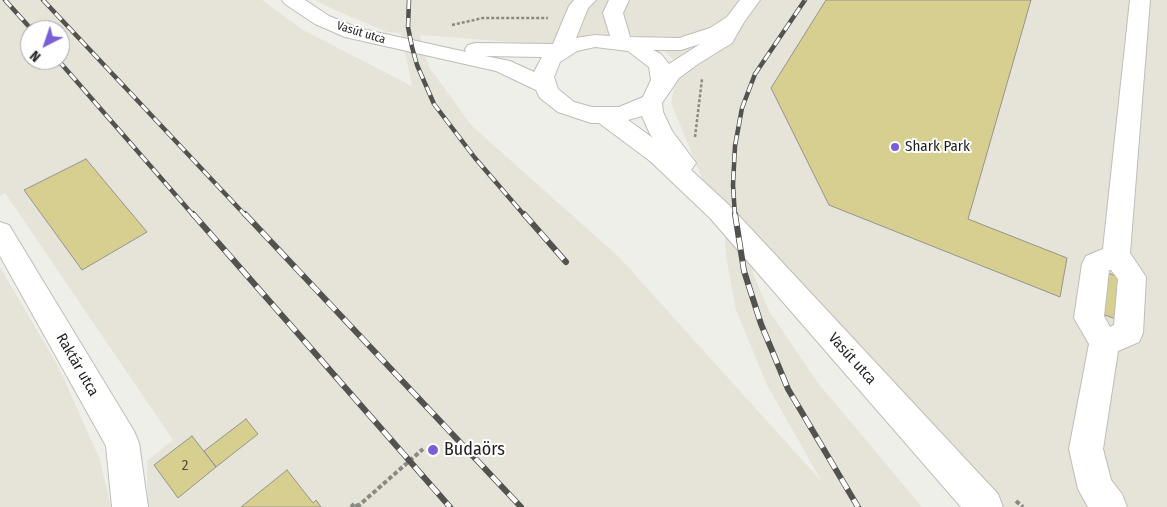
<!DOCTYPE html>
<html>
<head>
<meta charset="utf-8">
<style>
	body { margin:0 }
	#map { position:relative; width:1167px; height:507px; overflow:hidden; background:#efefe9; font-family:"Fira Sans Condensed",sans-serif }
	canvas { display:block }
	.north { position:absolute; left:20px; top:20px; width:50px; height:50px; box-sizing:border-box; background:#fff; border:1px solid #a5a5a5; border-radius:50%; rotate:221deg; font-size:14px; font-weight:700; line-height:20px; text-align:center; color:#1f1f1d }
	.north::after { content:''; display:block; margin:auto; width:18px; height:22px; background:#785fd9; clip-path:polygon(50% 0,100% 100%,50% 72%,0 100%) }
</style>
</head>
<body>
<div id="map">
<canvas width="1167" height="507"></canvas>
<div class="north">N</div>
</div>
<script>
const c = document.querySelector('canvas').getContext('2d');
c.lineJoin = 'round';
function fill(path, color) {
  c.fillStyle = color;
  c.fill(path, 'evenodd');
}
function shape(rows) {
  const path = new Path2D();
  for (const r of rows) {
    path.moveTo(r[0], r[1]);
    for (let i = 2; i < r.length; i += 2) path.lineTo(r[i], r[i + 1]);
  }
  return path;
}
function strokePath(path, color, width, dash) {
  c.strokeStyle = color;
  c.lineWidth = width;
  c.lineCap = dash ? 'butt' : 'round';
  c.setLineDash(dash || []);
  c.stroke(path);
}
function write(font, color, halo, rows, align = 'center') {
  c.font = font + ' "Fira Sans Condensed",sans-serif';
  c.lineWidth = 4;
  c.setLineDash([]);
  c.textBaseline = 'middle';
  c.strokeStyle = halo;
  c.fillStyle = color;
  for (const [text, x, y, turn = 0] of rows) {
    c.save();
    c.translate(x, y);
    c.rotate((+turn || 0) * Math.PI / 180);
    c.textAlign = isNaN(turn) ? turn : align;
    if (halo) c.strokeText(text, 0, 0);
    c.fillText(text, 0, 0);
    c.restore();
  }
}
const built = shape([
	[0,0,262,0,303,30,412,86,401,33,387,32,337,11,315,0,1167,0,1167,507,1002,507,746,231,754,276,769,311,818,383,922,507,148,507,147,461,173,440,5,193,0,196],
	[30,30,60,30,60,60,30,60],
	[627,34,661,48,679,65,671,103,705,185,723,205,726,257,736,310,767,385,822,482,619,257,472,126,429,67,420,35,552,45,577,37],
	[0,267,59,368,100,460,111,507,0,507]
]);
const building = shape([
	[826,0,1031,0,968,219,1067,258,1060,297,829,205,771,88,826,0],
	[86,159,147,232,82,270,24,190,86,159],
	[1103,271,1126,280,1121,321,1097,312,1103,271],
	[246,419,258,434,216,467,204,451,246,419],
	[192,436,216,467,178,498,154,465,192,436],
	[287,470,313,503,316,500,321,507,241,507,287,470]
]);
const pathFar1 = shape([
	[452,25,483,18,548,18],
	[695,137,702,79]
]);
const path = shape([
	[1016,501,1023,507],
	[351,507,355,503,358,507],
	[357,507,423,449]
]);
const minor = shape([
	[282,0,305,0,329,16,358,28,466,52,465,49,468,45,475,43,553,44,569,6,574,0,596,0,588,8,576,38,595,35,610,36,603,13,609,0,629,0,623,13,630,37,679,38,710,28,727,17,740,0,760,0,744,22,732,43,698,64,679,78,662,103,663,112,672,131,696,163,691,170,728,204,998,494,1003,507,961,507,710,218,650,161,599,123,591,123,558,112,540,98,536,90,496,71,345,37,315,24,285,4,282,0],
	[700,44,669,64,661,54,653,50,681,50,700,44],
	[595,47,628,51,645,64,649,67,651,80,643,97,619,107,592,107,574,102,558,89,554,77,560,62,577,51,595,47],
	[485,56,542,57,534,72,510,61,485,56],
	[642,116,650,134,653,138,628,120,642,116],
	[1130,0,1150,0,1130,253,1146,277,1143,333,1139,342,1118,351,1103,449,1111,480,1122,494,1127,507,1088,507,1078,489,1069,449,1089,344,1074,318,1082,264,1086,256,1103,249,1130,0],
	[1109,270,1111,270,1118,279,1114,325,1110,327,1104,316,1109,270],
	[0,222,9,225,134,431,139,443,148,507,112,507,106,446,0,256,0,222]
]);
const railFar1 = shape([
	[5,0,32,30],
	[43,0,246,216],
	[409,0,408,27,412,47,417,65,434,104,475,158,525,216],
	[58,60,194,216],
	[735,216,733,185,735,146,742,108,755,74,805,0]
]);
const rail = shape([
	[193,214,450,507],
	[245,214,521,507],
	[524,214,566,262],
	[735,214,744,271,761,324,788,389,858,507]
]);
const markers = [
	[895,147,5,"#785fd9"],
	[433,450,6,"#785fd9"]
];
const farStreetnames = [
	["Vasút utca",361,33,17]
];
const poiNames = [
	["Shark Park",905,147]
];
const streetNames = [
	["Vasút utca",852,359,48],
	["Raktár utca",77,365,60]
];
const nearNumbernames = [
	["2",185,466]
];
const nearPoinames = [
	["Budaörs",444,450]
];
fill(built, '#e6e4d8');
fill(building, '#d7cf90');
strokePath(building, '#95948f', 1);
strokePath(minor, '#bebdb8', 2);
strokePath(pathFar1, '#8a8a85', 2.5, [3, 2]);
strokePath(path, '#8a8a85', 4, [4.5, 2.5]);
fill(minor, '#fff');
strokePath(railFar1, '#52524f', 4.5);
strokePath(rail, '#52524f', 6);
strokePath(railFar1, '#fff', 3, [9]);
strokePath(rail, '#fff', 4.5, [12]);
for (const [x, y, r, color] of markers) {
  const dot = new Path2D();
  dot.arc(x, y, r, 0, 2 * Math.PI);
  c.fillStyle = color;
  c.fill(dot);
  strokePath(dot, '#fff', 2);
}
write('12px', '#1f1f1d', '#fff', farStreetnames);
write('15px', '#1f1f1d', '#fff', poiNames, 'left');
write('15px', '#1f1f1d', '#fff', streetNames);
write('15px', '#4d4b3a', null, nearNumbernames);
write('18px', '#1f1f1d', '#fff', nearPoinames, 'left');
</script>
</body>
</html>
